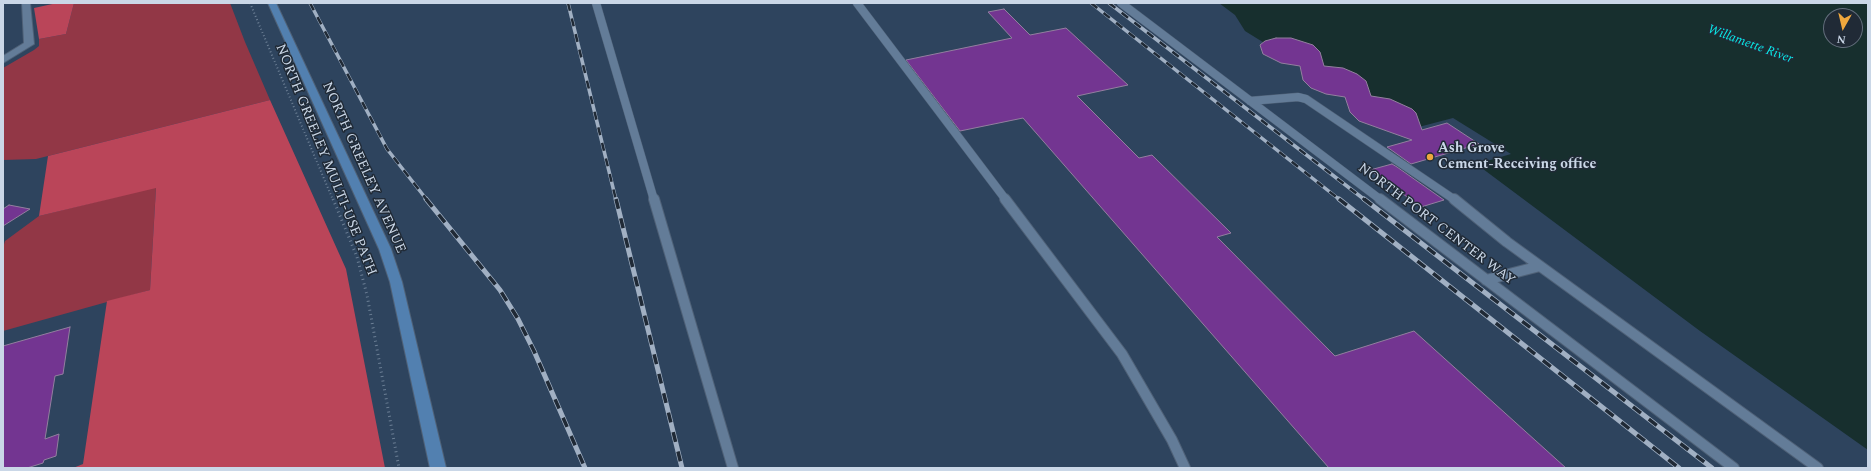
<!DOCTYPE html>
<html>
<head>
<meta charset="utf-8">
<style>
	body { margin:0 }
	#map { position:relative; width:1871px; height:471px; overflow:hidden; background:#2e445e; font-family:Spectral,serif }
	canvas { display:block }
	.frame { position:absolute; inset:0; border:4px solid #cad7e7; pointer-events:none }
	.north { position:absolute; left:1823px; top:8px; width:40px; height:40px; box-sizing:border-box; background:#202a36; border:1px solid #646f7d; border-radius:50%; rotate:188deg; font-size:11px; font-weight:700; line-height:16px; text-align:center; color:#cad7e7 }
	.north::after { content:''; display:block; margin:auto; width:14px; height:18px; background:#efa73d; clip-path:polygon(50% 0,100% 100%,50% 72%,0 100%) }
</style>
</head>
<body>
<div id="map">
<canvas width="1871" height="471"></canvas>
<div class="frame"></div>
<div class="north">N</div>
</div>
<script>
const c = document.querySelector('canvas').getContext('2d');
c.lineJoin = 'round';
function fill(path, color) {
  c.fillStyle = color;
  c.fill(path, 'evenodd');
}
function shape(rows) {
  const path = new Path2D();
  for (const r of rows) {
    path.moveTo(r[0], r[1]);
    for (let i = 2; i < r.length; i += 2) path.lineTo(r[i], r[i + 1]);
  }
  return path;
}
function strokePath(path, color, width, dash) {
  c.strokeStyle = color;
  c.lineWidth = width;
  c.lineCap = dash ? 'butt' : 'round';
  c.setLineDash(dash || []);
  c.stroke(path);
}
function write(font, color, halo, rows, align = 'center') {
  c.font = font + ' Spectral,serif';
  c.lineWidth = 3;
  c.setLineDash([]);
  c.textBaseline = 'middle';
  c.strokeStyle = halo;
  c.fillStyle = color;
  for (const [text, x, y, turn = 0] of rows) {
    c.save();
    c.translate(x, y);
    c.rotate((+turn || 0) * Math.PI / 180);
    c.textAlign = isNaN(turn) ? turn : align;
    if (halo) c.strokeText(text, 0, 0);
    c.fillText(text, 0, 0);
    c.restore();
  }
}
const green = shape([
	[74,3,230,3,245,42,270,100,36,159,3,160,3,68,34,50,39,46,39,39,66,34],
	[156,187,150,290,3,331,3,248,5,241,39,216]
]);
const forest = shape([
	[57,3,74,3,66,34,39,39,34,8],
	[270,100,346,269,385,468,73,468,83,464,107,301,150,290,156,188,39,216,48,156]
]);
const water = shape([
	[1219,3,1868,3,1868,450,1700,331,1479,166,1419,131,1337,88,1245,31,1235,15],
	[1831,16,1855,16,1855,40,1831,40]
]);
const pier = shape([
	[1453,118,1511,154,1473,165,1411,129]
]);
const building = shape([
	[1004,9,1030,35,1066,28,1128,85,1077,96,1139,158,1152,155,1231,233,1217,237,1335,356,1414,331,1566,468,1329,468,1023,118,960,131,906,60,1012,38,988,12,1004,9],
	[1276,38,1291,38,1313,45,1320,52,1324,66,1343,68,1357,74,1366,81,1371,96,1390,99,1412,109,1416,113,1422,130,1447,123,1479,144,1411,164,1387,147,1412,140,1359,121,1350,112,1345,97,1326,94,1311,88,1303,80,1300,66,1281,63,1263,54,1260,45,1265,41,1276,38],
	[1392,164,1397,167,1444,200,1421,207,1370,170,1392,164],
	[9,205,30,209,3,226,3,209,9,205],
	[70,327,63,374,55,376,45,439,59,434,56,456,44,460,43,463,27,468,3,468,3,346,70,327]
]);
const pathFar1 = shape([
	[250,3,333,200]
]);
const path = shape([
	[333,199,357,257,367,295,399,468]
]);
const laneFar1 = shape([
	[596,3,654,200],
	[857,3,1006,200],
	[1121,3,1381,200],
	[1250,101,1298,97,1306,99,1455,200]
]);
const lane = shape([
	[654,199,733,468],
	[1005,199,1122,354,1172,440,1185,468],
	[1380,199,1734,468],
	[1454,199,1507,242,1818,468],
	[1486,280,1540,266]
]);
const street = shape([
	[22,3,30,3,34,44,3,63,3,56,24,43,22,3]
]);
const secondary = shape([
	[268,3,276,3,391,249,402,282,446,468,430,468,390,282,379,249,268,3]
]);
const railFar1 = shape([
	[310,3,387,149,427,200],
	[568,3,616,200],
	[1091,3,1340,200],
	[1109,3,1365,200]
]);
const rail = shape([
	[426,199,500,290,518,319,534,351,585,468],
	[616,199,682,468],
	[1339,199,1679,468],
	[1364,199,1712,468]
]);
const markers = [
	[1430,157,4,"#efa73d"]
];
const farWaternames = [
	["Willamette River",1750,45,20]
];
const poiNames = [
	["Ash Grove",1438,149],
	["Cement-Receiving office",1438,165]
];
const streetNames = [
	["NORTH GREELEY MULTI-USE PATH",325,160,68],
	["NORTH GREELEY AVENUE",363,168,66],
	["NORTH PORT CENTER WAY",1436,225,37]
];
fill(green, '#923746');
fill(forest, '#ba4559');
fill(water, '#172f2e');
fill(pier, '#2e445e');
fill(building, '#733591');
strokePath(building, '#937f9f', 1);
strokePath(laneFar1, '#4f6177', 9);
strokePath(lane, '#4f6177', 12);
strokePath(street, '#4f6177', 2);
strokePath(secondary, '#4f6177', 2);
strokePath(pathFar1, '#6c7f95', 2, [1, 2.5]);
strokePath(path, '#6c7f95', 3, [1, 3.5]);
strokePath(laneFar1, '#637c98', 8);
strokePath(lane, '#637c98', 10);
fill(street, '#637c98');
fill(secondary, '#5280b0');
strokePath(railFar1, '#a1b0c3', 3.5);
strokePath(rail, '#a1b0c3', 5);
strokePath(railFar1, '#202a36', 2.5, [8]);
strokePath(rail, '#202a36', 3.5, [10]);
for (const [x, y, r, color] of markers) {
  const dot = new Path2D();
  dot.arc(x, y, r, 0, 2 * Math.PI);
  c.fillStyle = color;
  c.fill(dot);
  strokePath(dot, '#202a36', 1.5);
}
write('italic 13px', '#08ece8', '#202a36', farWaternames);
write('bold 14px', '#cad7e7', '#202a36', poiNames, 'left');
write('14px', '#cad7e7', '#202a36', streetNames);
</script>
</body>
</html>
